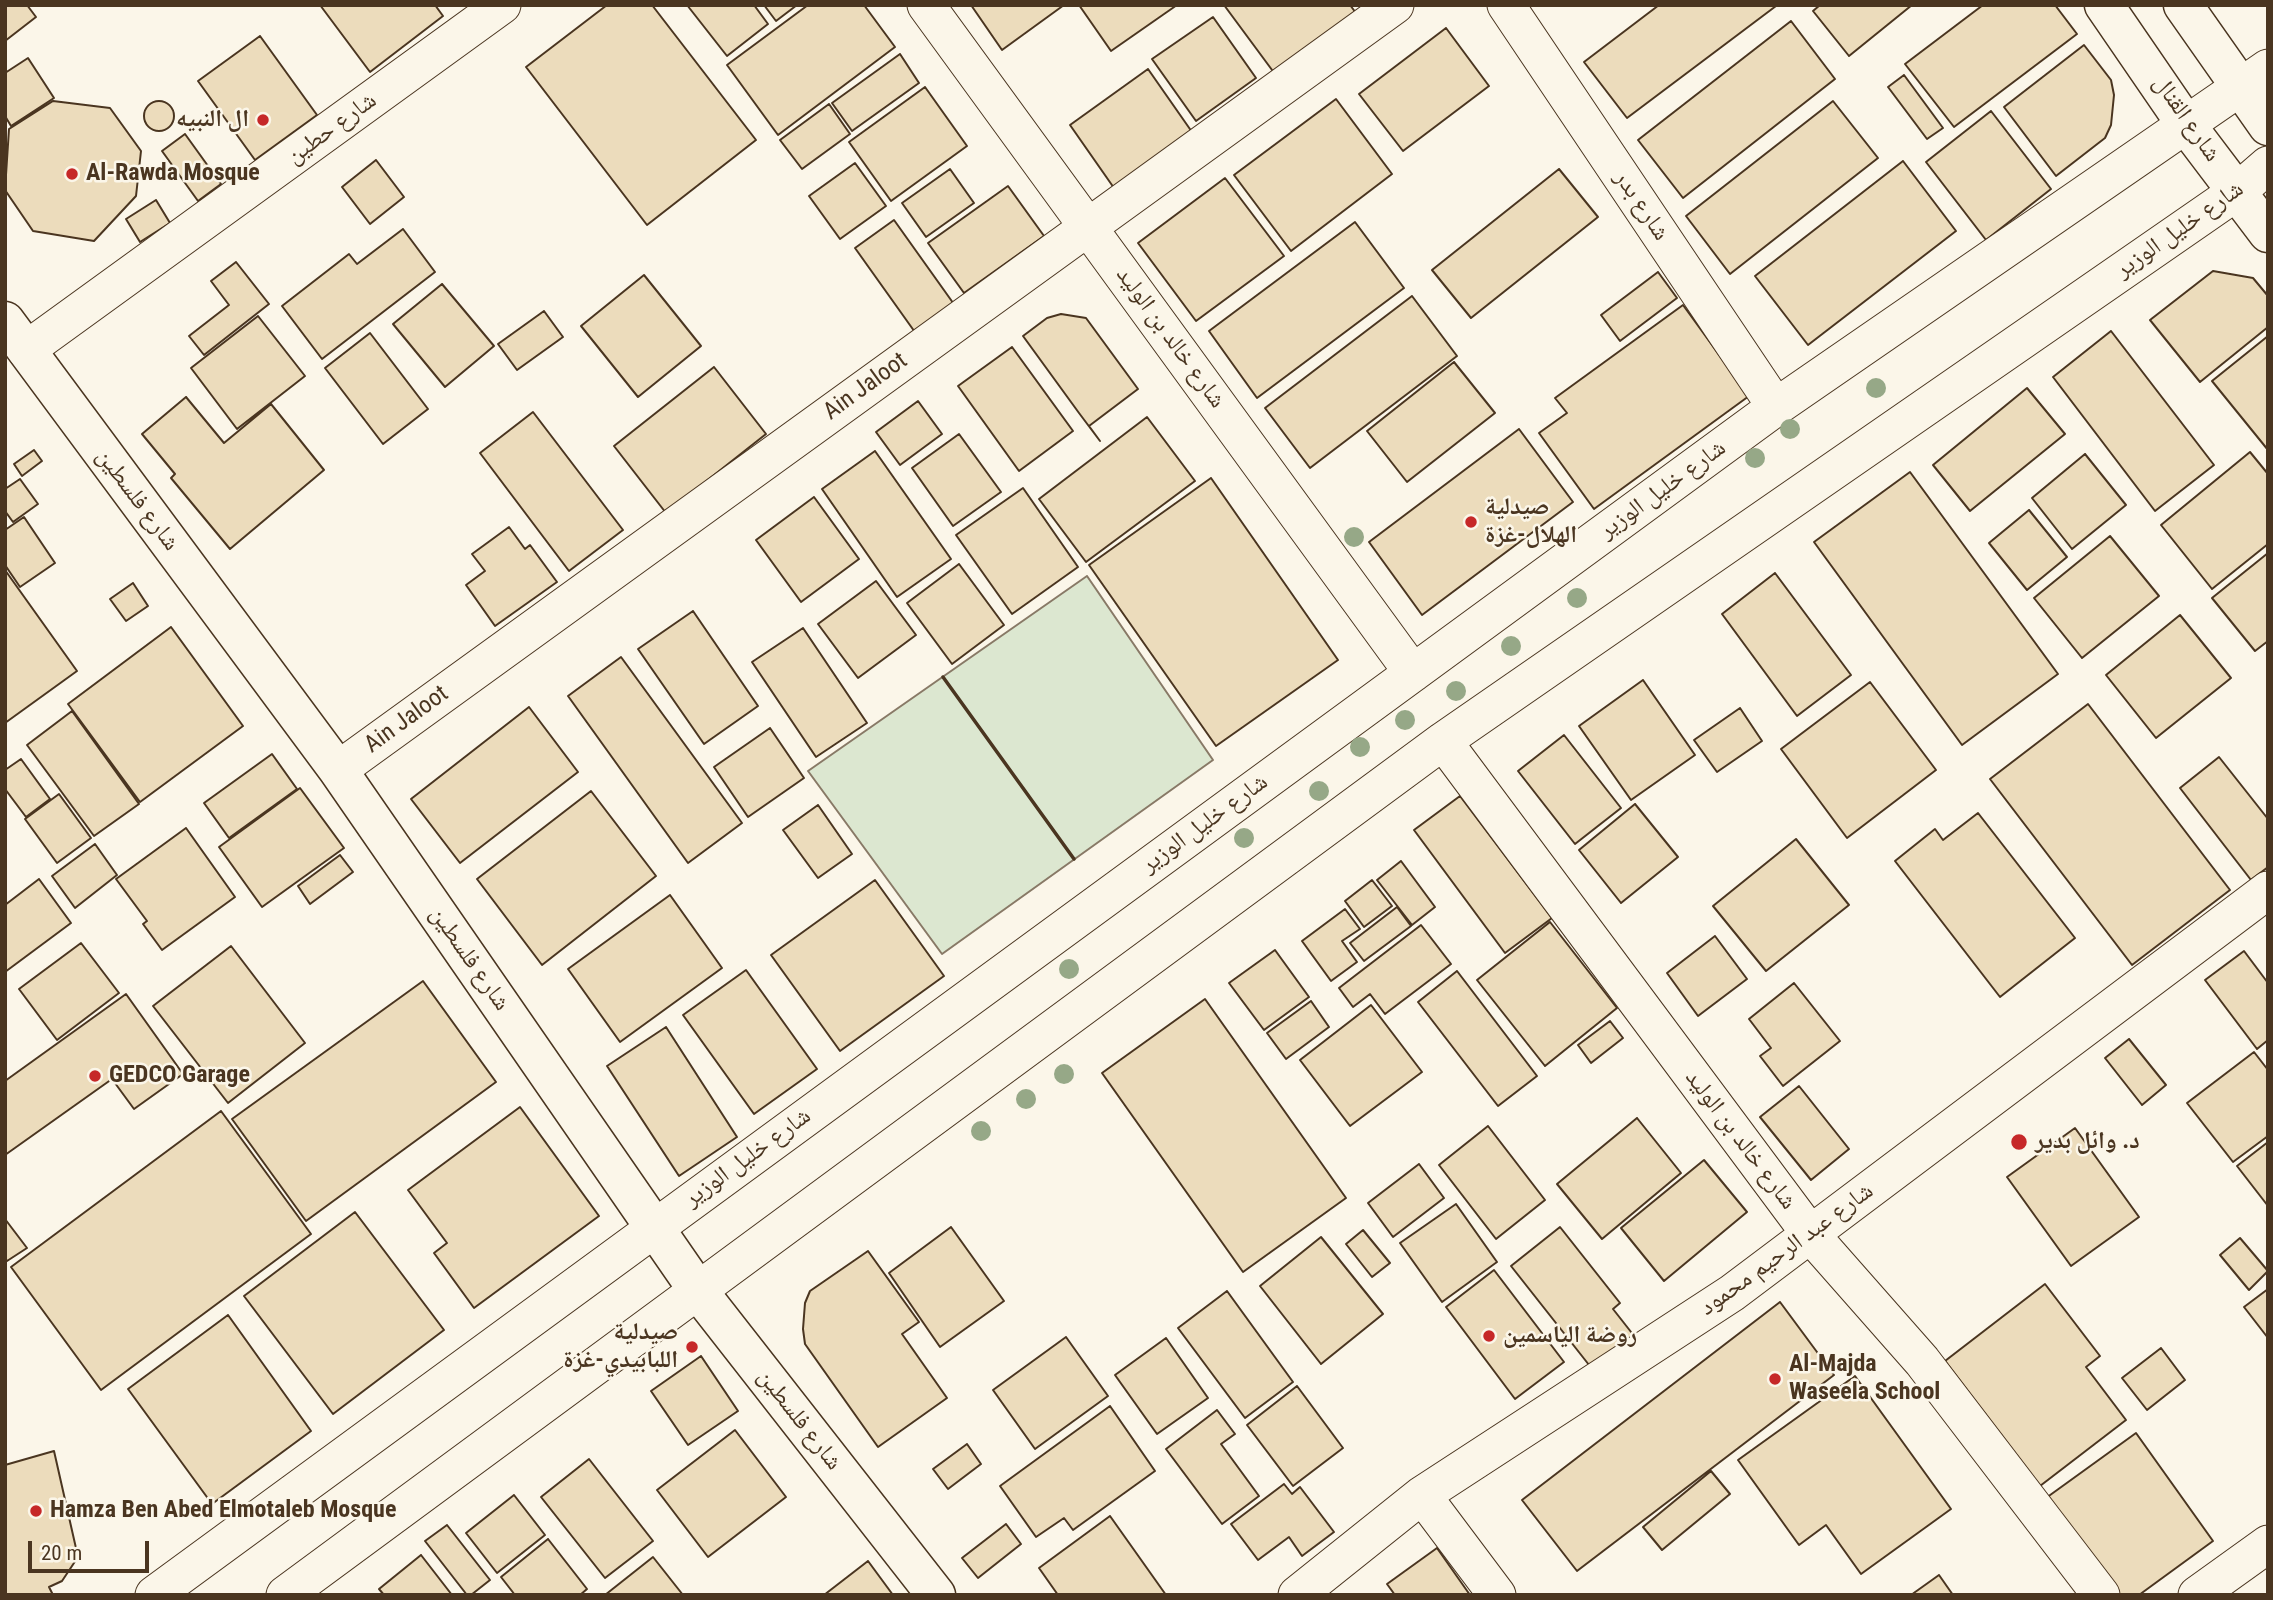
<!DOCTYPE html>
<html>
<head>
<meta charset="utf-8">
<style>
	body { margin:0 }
	#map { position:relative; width:2273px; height:1600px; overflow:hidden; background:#fbf6e9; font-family:"Roboto Condensed",sans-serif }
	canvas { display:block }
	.frame { position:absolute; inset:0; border:7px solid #4a3520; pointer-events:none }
	.scale { position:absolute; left:28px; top:1541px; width:121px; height:32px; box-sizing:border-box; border:4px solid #4a3520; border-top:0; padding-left:9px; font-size:21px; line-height:24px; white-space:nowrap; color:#4a3520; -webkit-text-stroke:5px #fbf6e9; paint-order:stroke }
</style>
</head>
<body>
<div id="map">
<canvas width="2273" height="1600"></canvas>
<div class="frame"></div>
<div class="scale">20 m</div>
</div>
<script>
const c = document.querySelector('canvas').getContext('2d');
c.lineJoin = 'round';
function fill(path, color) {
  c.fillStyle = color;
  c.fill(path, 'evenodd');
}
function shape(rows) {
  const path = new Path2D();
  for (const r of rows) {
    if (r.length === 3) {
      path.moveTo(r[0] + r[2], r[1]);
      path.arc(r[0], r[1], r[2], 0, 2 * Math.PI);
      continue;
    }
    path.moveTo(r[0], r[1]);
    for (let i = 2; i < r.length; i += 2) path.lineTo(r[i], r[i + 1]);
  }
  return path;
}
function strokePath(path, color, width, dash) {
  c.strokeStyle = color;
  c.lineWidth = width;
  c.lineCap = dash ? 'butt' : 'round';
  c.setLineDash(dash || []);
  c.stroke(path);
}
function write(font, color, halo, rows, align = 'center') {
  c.font = font + ' "Roboto Condensed","Noto Naskh Arabic",sans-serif';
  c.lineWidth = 5;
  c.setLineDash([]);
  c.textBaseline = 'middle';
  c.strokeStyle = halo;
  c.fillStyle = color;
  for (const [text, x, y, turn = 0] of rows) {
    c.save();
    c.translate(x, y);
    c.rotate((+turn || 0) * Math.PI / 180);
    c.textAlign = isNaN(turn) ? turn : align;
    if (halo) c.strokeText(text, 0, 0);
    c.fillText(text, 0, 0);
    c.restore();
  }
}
const green = shape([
	[1087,576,1213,760,942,954,808,771,1087,576]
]);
const building = shape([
	[5,5,27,5,36,17,5,41,5,5],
	[320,5,435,5,443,16,370,72,320,5],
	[607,5,652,5,756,140,647,225,526,67,607,5],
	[687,5,754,5,768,24,727,56,687,5],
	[764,5,797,5,776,21,764,5],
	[808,5,864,5,895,47,778,135,727,65,808,5],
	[971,5,1064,5,1002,50,971,5],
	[1079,5,1177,5,1111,51,1079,5],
	[1224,5,1350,5,1356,13,1275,74,1224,5],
	[1659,5,1776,6,1627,118,1584,62,1659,5],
	[1820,5,1912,5,1849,56,1813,11,1820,5],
	[1983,5,2055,5,2077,34,1954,127,1905,64,1983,5],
	[1213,17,1256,78,1196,121,1152,59,1213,17],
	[1791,21,1835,79,1683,198,1638,140,1791,21],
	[1446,28,1489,86,1403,151,1359,94,1446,28],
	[260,36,317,115,255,160,198,81,260,36],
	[2084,45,2111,80,2114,95,2111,125,2105,138,2056,176,2004,107,2084,45],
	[900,54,919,83,852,131,832,103,900,54],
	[28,58,54,98,11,126,5,116,5,73,28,58],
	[1148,69,1192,132,1114,188,1070,125,1148,69],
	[1904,75,1943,128,1927,139,1888,87,1904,75],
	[925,87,967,146,891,201,849,142,925,87],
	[1336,99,1392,174,1291,251,1234,175,1336,99],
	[159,116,15],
	[53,101,110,108,141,151,136,196,94,241,33,231,5,190,9,129,53,101],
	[1833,101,1878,158,1730,274,1686,216,1833,101],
	[829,104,850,134,802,169,780,140,829,104],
	[1991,111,2051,189,1986,240,1926,162,1991,111],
	[185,134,221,184,198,201,162,151,185,134],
	[376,160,404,197,370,224,342,187,376,160],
	[1903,161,1956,231,1808,345,1755,276,1903,161],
	[855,163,886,206,840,239,809,196,855,163],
	[950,169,974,203,926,237,902,203,950,169],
	[1559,169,1598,217,1471,318,1432,270,1559,169],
	[1225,178,1284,256,1196,321,1138,243,1225,178],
	[1008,186,1044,236,964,293,928,243,1008,186],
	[156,200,170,223,140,242,126,219,156,200],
	[894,220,956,307,917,335,855,248,894,220],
	[1355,222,1404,288,1257,398,1209,331,1355,222],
	[403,229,435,272,322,359,282,306,349,254,357,264,403,229],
	[236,262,269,304,204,355,189,336,229,305,211,281,236,262],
	[2213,271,2253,278,2268,296,2268,327,2200,382,2150,320,2213,271],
	[1658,272,1677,298,1620,341,1601,315,1658,272],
	[644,275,701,346,638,397,581,326,644,275],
	[442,284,494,346,445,387,393,324,442,284],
	[1412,296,1457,356,1310,468,1265,408,1412,296],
	[1683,305,1749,396,1594,509,1539,433,1567,413,1555,398,1683,305],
	[544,311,563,337,517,370,498,344,544,311],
	[1061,314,1086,318,1138,389,1089,426,1100,441,1079,413,1023,336,1047,318,1061,314],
	[258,316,305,376,237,429,191,368,258,316],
	[2111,331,2214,465,2155,511,2053,377,2111,331],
	[370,333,428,409,383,444,325,368,370,333],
	[2268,336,2268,450,2212,381,2268,336],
	[1012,347,1073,431,1019,471,958,386,1012,347],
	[1454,362,1495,413,1407,482,1367,431,1454,362],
	[714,367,766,434,666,513,614,446,714,367],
	[2027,388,2065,434,1970,511,1933,465,2027,388],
	[186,397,224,443,271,404,324,470,230,549,171,478,175,474,142,434,186,397],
	[918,401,942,434,900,465,876,432,918,401],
	[533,412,623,530,569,571,480,453,533,412],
	[1147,417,1195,481,1086,562,1039,499,1147,417],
	[1519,429,1573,502,1422,615,1369,542,1519,429],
	[959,434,1001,492,953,526,912,468,959,434],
	[34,450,42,461,22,476,14,464,34,450],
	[875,451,951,559,897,597,822,489,875,451],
	[2250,452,2268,474,2268,544,2212,589,2161,525,2250,452],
	[2085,454,2126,505,2072,549,2032,498,2085,454],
	[1910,472,2058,674,1962,745,1814,542,1910,472],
	[1211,478,1338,660,1216,746,1089,565,1211,478],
	[20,479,38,504,13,522,5,511,5,489,20,479],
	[1023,488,1078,567,1012,614,956,535,1023,488],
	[814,497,859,559,801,602,756,540,814,497],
	[2029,510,2067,557,2027,590,1989,543,2029,510],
	[24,517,55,563,20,587,5,565,5,530,24,517],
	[509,527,525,549,530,545,557,582,495,626,466,585,485,571,472,554,509,527],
	[2110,536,2159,596,2082,658,2034,598,2110,536],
	[2268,553,2268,641,2255,651,2212,598,2268,553],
	[959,564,1004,625,952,664,907,603,959,564],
	[5,570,77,671,5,723,5,570],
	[1775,573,1851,675,1797,716,1722,614,1775,573],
	[876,581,916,635,858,678,818,624,876,581],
	[133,583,148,606,126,621,110,599,133,583],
	[693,611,758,706,704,744,638,649,693,611],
	[2180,615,2231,678,2156,738,2106,675,2180,615],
	[171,627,243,726,140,802,68,704,171,627],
	[803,628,867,723,816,757,752,662,803,628],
	[621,657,742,823,688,863,568,696,621,657],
	[1643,680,1695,755,1631,800,1579,726,1643,680],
	[1870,682,1936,770,1847,838,1781,749,1870,682],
	[2088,704,2230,890,2132,965,1990,779,2088,704],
	[529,707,578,772,460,863,411,799,529,707],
	[1740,708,1762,741,1717,772,1694,740,1740,708],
	[72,711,139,804,94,836,27,745,72,711],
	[770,728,804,778,748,817,714,767,770,728],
	[1564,735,1621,808,1575,844,1518,771,1564,735],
	[272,754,297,789,229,838,204,803,272,754],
	[2219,757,2268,819,2268,867,2251,880,2180,788,2219,757],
	[21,759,50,799,26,817,5,789,5,770,21,759],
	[300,788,344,848,262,907,219,847,300,788],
	[591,791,656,876,542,965,477,879,591,791],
	[59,794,91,838,57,863,25,819,59,794],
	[1460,796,1552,918,1505,953,1414,830,1460,796],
	[1635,804,1678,857,1621,903,1579,850,1635,804],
	[818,805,852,854,818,878,783,830,818,805],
	[1978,813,2075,938,2000,997,1895,861,1935,829,1943,840,1978,813],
	[186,828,235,897,162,950,143,924,147,921,116,879,186,828],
	[1796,839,1849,905,1766,971,1713,906,1796,839],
	[95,844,117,875,75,908,52,876,95,844],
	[340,855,353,872,310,904,298,886,340,855],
	[1401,861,1435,907,1412,925,1377,880,1401,861],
	[39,879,71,923,5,972,5,905,39,879],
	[875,880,944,976,840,1051,771,955,875,880],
	[1372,880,1392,906,1364,927,1345,901,1372,880],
	[670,895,722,968,620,1042,568,969,670,895],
	[1397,907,1411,926,1364,961,1350,943,1397,907],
	[1345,909,1360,929,1342,941,1357,962,1331,981,1302,941,1345,909],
	[1550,922,1617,1008,1545,1066,1477,980,1550,922],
	[1421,925,1451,964,1385,1014,1370,994,1353,1007,1339,988,1421,925],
	[1715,936,1747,979,1698,1016,1667,973,1715,936],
	[81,943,119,993,57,1040,19,989,81,943],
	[231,946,305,1043,228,1103,153,1006,231,946],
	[1275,950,1309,997,1264,1030,1229,983,1275,950],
	[2244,951,2268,983,2268,1040,2257,1049,2205,980,2244,951],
	[746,970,817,1069,754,1114,683,1015,746,970],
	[1457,971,1537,1076,1498,1106,1418,1002,1457,971],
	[423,981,496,1082,306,1221,232,1119,423,981],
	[1794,983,1840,1041,1783,1086,1760,1056,1771,1048,1749,1019,1794,983],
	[126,994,183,1074,134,1109,112,1079,5,1155,5,1081,126,994],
	[1205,999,1346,1198,1243,1272,1102,1073,1205,999],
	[1311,1001,1329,1027,1286,1059,1267,1033,1311,1001],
	[1371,1005,1422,1072,1350,1126,1300,1060,1371,1005],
	[1610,1021,1623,1038,1591,1063,1578,1045,1610,1021],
	[666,1027,737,1137,679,1176,607,1066,666,1027],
	[2129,1039,2166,1085,2142,1105,2105,1058,2129,1039],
	[2254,1052,2268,1070,2268,1136,2233,1162,2187,1103,2254,1052],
	[1799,1086,1849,1149,1811,1180,1760,1117,1799,1086],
	[520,1107,599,1216,474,1308,434,1253,447,1243,408,1190,520,1107],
	[221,1111,311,1234,101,1390,11,1267,221,1111],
	[1637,1118,1681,1173,1602,1239,1557,1184,1637,1118],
	[1488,1126,1545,1200,1496,1239,1439,1165,1488,1126],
	[2075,1128,2139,1217,2071,1266,2007,1177,2075,1128],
	[2268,1142,2268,1206,2237,1166,2268,1142],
	[1704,1160,1747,1212,1664,1281,1621,1228,1704,1160],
	[1419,1164,1444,1198,1393,1237,1368,1203,1419,1164],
	[1456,1204,1497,1262,1442,1302,1400,1243,1456,1204],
	[355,1212,444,1330,333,1414,244,1296,355,1212],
	[5,1219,27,1248,7,1261,5,1259,5,1219],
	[951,1227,1004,1301,940,1347,889,1273,951,1227],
	[1560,1227,1620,1303,1613,1309,1635,1337,1593,1370,1511,1266,1560,1227],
	[1363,1230,1390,1263,1372,1277,1346,1244,1363,1230],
	[1321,1237,1383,1314,1321,1364,1260,1286,1321,1237],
	[2240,1238,2268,1271,2249,1290,2220,1255,2240,1238],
	[868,1251,919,1322,902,1334,947,1398,878,1447,805,1344,803,1329,805,1303,810,1291,868,1251],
	[1494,1270,1564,1362,1515,1399,1446,1307,1494,1270],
	[2045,1284,2100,1356,2086,1367,2126,1420,2040,1486,1945,1361,2045,1284],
	[2268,1289,2268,1338,2244,1307,2268,1289],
	[1227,1291,1293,1382,1245,1418,1178,1328,1227,1291],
	[1780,1302,1834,1375,1577,1571,1522,1500,1780,1302],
	[228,1315,311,1431,212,1504,128,1389,228,1315],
	[1066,1337,1108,1396,1035,1449,993,1390,1066,1337],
	[1166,1338,1208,1398,1157,1434,1115,1375,1166,1338],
	[2161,1348,2185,1380,2147,1410,2122,1378,2161,1348],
	[701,1356,738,1411,688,1445,651,1391,701,1356],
	[1855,1376,1951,1509,1861,1574,1826,1525,1799,1545,1738,1460,1855,1376],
	[1297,1386,1343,1448,1293,1486,1247,1425,1297,1386],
	[1110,1406,1155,1471,1073,1530,1064,1518,1036,1537,1000,1486,1110,1406],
	[1217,1410,1235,1434,1221,1444,1259,1496,1222,1524,1166,1449,1217,1410],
	[735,1430,786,1497,708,1557,657,1490,735,1430],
	[2136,1433,2213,1541,2139,1595,2115,1595,2046,1498,2136,1433],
	[967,1444,981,1464,948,1489,933,1469,967,1444],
	[54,1451,78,1557,62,1581,49,1587,53,1595,5,1595,5,1465,54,1451],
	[589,1459,653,1541,605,1578,541,1497,589,1459],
	[1711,1471,1730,1494,1662,1550,1643,1527,1711,1471],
	[1284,1484,1292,1494,1300,1487,1334,1532,1302,1556,1289,1537,1258,1560,1231,1524,1284,1484],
	[514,1495,545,1535,497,1573,466,1533,514,1495],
	[1110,1516,1166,1595,1058,1595,1039,1568,1110,1516],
	[1006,1524,1021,1544,978,1578,962,1558,1006,1524],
	[447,1525,490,1580,471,1595,467,1595,425,1541,447,1525],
	[548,1539,587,1589,580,1595,515,1595,501,1577,548,1539],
	[1437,1548,1470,1595,1395,1595,1387,1584,1437,1548],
	[421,1555,452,1595,384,1595,379,1589,421,1555],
	[653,1557,683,1595,605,1595,653,1557],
	[868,1561,893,1595,824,1595,868,1561],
	[1939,1575,1953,1595,1911,1595,1939,1575]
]);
const street = shape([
	[926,5,1413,673],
	[1506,5,1776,407],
	[26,350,502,5],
	[1443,741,1811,1235,1922,1361,2101,1595],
	[338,770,1395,5],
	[1422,1495,1497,1595],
	[154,1595,1776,407,2268,68],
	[285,1595,1443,741,2238,191,2268,165],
	[1297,1595,1422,1495,1732,1293,2268,890],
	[2197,1595,2268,1544]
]);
const secondary = shape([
	[2104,5,2187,126,2268,233],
	[2183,5,2268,126],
	[5,321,338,770,699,1292,936,1595]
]);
const wall = shape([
	[943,677,1074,859]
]);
const trees = [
	[1876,388],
	[1790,429],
	[1755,458],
	[1354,537],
	[1577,598],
	[1511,646],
	[1456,691],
	[1405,720],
	[1360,747],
	[1319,791],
	[1244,838],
	[1069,969],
	[1064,1074],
	[1026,1099],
	[981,1131]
];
const markers = [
	[263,120,7,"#c62828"],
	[72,174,7,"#c62828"],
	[1471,522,7,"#c62828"],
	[95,1076,7,"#c62828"],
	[2019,1142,9,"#c62828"],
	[1489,1336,7,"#c62828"],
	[692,1347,7,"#c62828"],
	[1775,1379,7,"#c62828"],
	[36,1511,7,"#c62828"]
];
const streetNames = [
	["شارع القنال",2186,119,55],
	["شارع حطين",332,129,-36],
	["شارع بدر",1641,206,56],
	["شارع خليل الوزير",2180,230,-35],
	["شارع خالد بن الوليد",1170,338,54],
	["Ain Jaloot",866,387,-36],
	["شارع خليل الوزير",1663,490,-36],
	["شارع فلسطين",137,500,53],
	["Ain Jaloot",407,720,-36],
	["شارع خليل الوزير",1205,824,-36],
	["شارع فلسطين",469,959,55],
	["شارع خالد بن الوليد",1740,1140,53],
	["شارع خليل الوزير",748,1158,-36],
	["شارع عبد الرحيم محمود",1787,1250,-36],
	["شارع فلسطين",799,1420,52]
];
const poiNames = [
	["ال النبيه",249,120,"right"],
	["Al-Rawda Mosque",86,174],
	["صيدلية",1485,508],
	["الهلال-غزة",1485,536],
	["GEDCO Garage",109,1076],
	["د. وائل بدير",2035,1142],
	["صيدلية",678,1333,"right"],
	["اللبابيدي-غزة",678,1361,"right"],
	["روضة الياسمين",1503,1336],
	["Al-Majda",1789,1365],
	["Waseela School",1789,1393],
	["Hamza Ben Abed Elmotaleb Mosque",50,1511]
];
fill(green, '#dce7d0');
strokePath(green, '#887966', 2);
fill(building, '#ecdcbc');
strokePath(building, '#4a3520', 2);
strokePath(street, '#4a3520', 39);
strokePath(secondary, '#4a3520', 41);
strokePath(street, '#fbf6e9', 37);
strokePath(secondary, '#fbf6e9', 38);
strokePath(wall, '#4a3520', 3.5);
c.fillStyle = '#96a887';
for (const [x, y] of trees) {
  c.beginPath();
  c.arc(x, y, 10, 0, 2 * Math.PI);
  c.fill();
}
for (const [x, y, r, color] of markers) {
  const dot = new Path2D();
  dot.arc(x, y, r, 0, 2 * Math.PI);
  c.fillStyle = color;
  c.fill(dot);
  strokePath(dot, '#fbf6e9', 2.5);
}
write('24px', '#4a3520', '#fbf6e9', streetNames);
write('bold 24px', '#4a3520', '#fbf6e9', poiNames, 'left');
</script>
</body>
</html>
